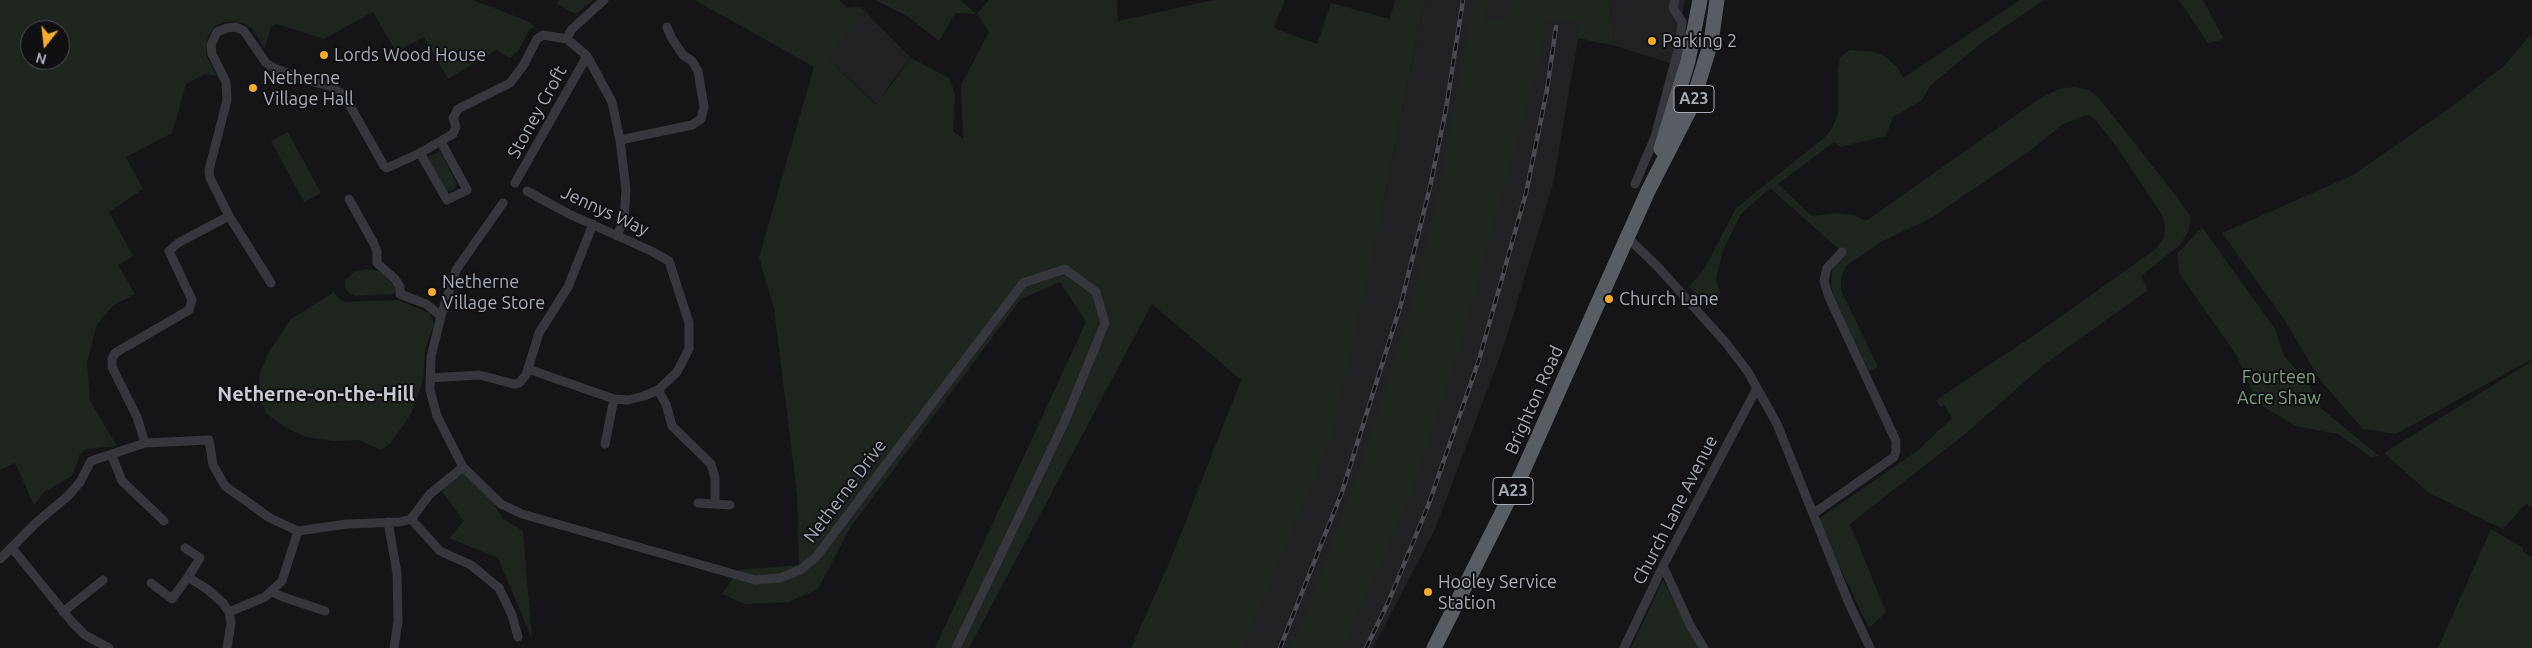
<!DOCTYPE html>
<html>
<head>
<meta charset="utf-8">
<style>
	body { margin:0 }
	#map { position:relative; width:2532px; height:648px; overflow:hidden; background:#151517; font-family:Ubuntu,sans-serif }
	canvas { display:block }
	.north { position:absolute; left:20px; top:20px; width:50px; height:50px; box-sizing:border-box; background:#101012; border:1px solid #4c4e54; border-radius:50%; rotate:196deg; font-size:14px; font-weight:700; line-height:20px; text-align:center; color:#a7acb7 }
	.north::after { content:''; display:block; margin:auto; width:18px; height:22px; background:#f6ab2e; clip-path:polygon(50% 0,100% 100%,50% 72%,0 100%) }
</style>
</head>
<body>
<div id="map">
<canvas width="2532" height="648"></canvas>
<div class="north">N</div>
</div>
<script>
const c = document.querySelector('canvas').getContext('2d');
c.lineJoin = 'round';
function fill(path, color) {
  c.fillStyle = color;
  c.fill(path, 'evenodd');
}
function shape(rows) {
  const path = new Path2D();
  for (const r of rows) {
    path.moveTo(r[0], r[1]);
    for (let i = 2; i < r.length; i += 2) path.lineTo(r[i], r[i + 1]);
  }
  return path;
}
function strokePath(path, color, width, dash) {
  c.strokeStyle = color;
  c.lineWidth = width;
  c.lineCap = dash ? 'butt' : 'round';
  c.setLineDash(dash || []);
  c.stroke(path);
}
function write(font, color, halo, rows, align = 'center') {
  c.font = font + ' Ubuntu,sans-serif';
  c.lineWidth = 4;
  c.setLineDash([]);
  c.textBaseline = 'middle';
  c.strokeStyle = halo;
  c.fillStyle = color;
  for (const [text, x, y, turn = 0] of rows) {
    c.save();
    c.translate(x, y);
    c.rotate((+turn || 0) * Math.PI / 180);
    c.textAlign = isNaN(turn) ? turn : align;
    if (halo) c.strokeText(text, 0, 0);
    c.fillText(text, 0, 0);
    c.restore();
  }
}
const built = shape([
	[1425,0,1585,0,1553,184,1504,345,1435,529,1373,648,1223,648,1384,201],
	[1612,0,1685,0,1673,64,1615,46,1610,11],
	[864,10,911,58,891,83,877,105,826,57]
]);
const green = shape([
	[0,0,473,0,525,20,534,26,529,30,519,50,510,58,496,50,448,79,424,37,396,52,373,12,324,39,276,24,271,27,265,49,253,30,245,24,234,21,224,22,215,26,209,34,206,45,207,57,217,76,205,74,186,84,172,133,126,157,143,189,109,212,133,256,118,265,135,294,114,305,97,324,87,362,90,401,117,446,86,449,80,454,72,476,44,492,34,505,15,463,0,470],
	[30,30,60,30,60,60,30,60],
	[559,0,593,0,576,14,557,4],
	[695,0,839,0,848,8,858,7,864,10,827,58,876,105,911,58,949,78,955,93,953,131,963,139,961,85,989,32,977,14,989,0,1117,0,1118,21,1213,0,1285,0,1274,28,1317,44,1331,3,1390,19,1395,0,1425,0,1384,201,1331,438,1242,648,1131,648,1171,559,1241,380,1152,304,969,648,935,648,1086,322,1060,282,1021,299,850,528,818,589,789,602,744,604,722,594,739,570,799,565,797,494,774,309,759,257,814,67],
	[875,0,960,0,976,14,955,13,939,41,907,16],
	[1474,0,1489,0,1484,22,1509,17,1513,0,1612,0,1610,11,1615,46,1578,38,1580,22,1547,19,1542,50,1457,356,1408,501,1342,648,1290,648,1305,616,1362,462,1410,309,1434,213],
	[2020,0,2044,0,1980,44,1930,86,1922,100,1893,117,1886,136,1840,147,1834,142,1778,184,1812,216,1836,213,1852,215,1866,221,2039,99,2059,89,2075,87,2089,90,2098,97,2177,197,2191,217,2189,230,2180,245,2141,276,2148,290,2045,364,1965,434,1850,524,1886,612,1869,628,1817,520,1917,451,1952,418,1944,405,1940,407,1936,400,2042,330,2157,248,2164,237,2165,226,2162,215,2119,150,2095,119,2086,115,2063,124,2031,150,1931,218,1881,242,1846,266,1841,278,1841,290,1878,367,1869,371,1834,298,1831,284,1833,265,1843,253,1770,188,1741,214,1723,250,1716,279,1720,293,1708,309,1689,287,1706,266,1736,208,1825,137,1832,128,1838,114,1838,69,1840,58,1844,54,1850,50,1871,51,1886,57,1898,68,1903,78],
	[2179,0,2203,0,2224,39,2208,43],
	[2532,33,2532,359,2396,434,2363,429,2320,380,2284,319,2222,233,2353,175,2454,105,2505,65],
	[288,132,321,193,304,202,271,141],
	[440,151,457,184,453,191,445,190,428,157],
	[2202,227,2275,329,2284,356,2306,380,2322,409,2379,456,2371,457,2338,434,2296,426,2257,403,2237,356,2179,273,2177,254],
	[366,269,379,271,396,287,396,290,393,294,355,296,349,293,345,288,345,281,354,272],
	[334,292,340,300,345,302,399,300,429,313,434,324,425,349,423,381,411,414,390,444,381,450,359,440,333,441,306,437,286,428,266,413,261,401,259,377,267,355,291,319],
	[2532,361,2532,508,2526,504,2503,529,2429,493,2384,453],
	[463,467,494,497,495,506,502,518,523,531,532,639,498,558,449,538,464,521,440,489],
	[2491,529,2523,548,2523,552,2532,557,2532,648,2438,648],
	[1663,580,1699,648,1631,648]
]);
const minor = shape([
	[567,39,571,30,604,0],
	[620,140,692,125,701,119,704,107,698,71,692,61,683,55,671,37,667,27],
	[420,153,447,200,467,190,441,142],
	[515,183,587,56],
	[1635,184,1655,137,1680,43,1682,22,1673,8,1675,0],
	[527,191,569,214,651,251,669,261,689,323,689,349,677,372,658,390,644,396,628,400,614,399,528,369],
	[349,199,373,242,377,251,377,263,395,279,400,287,400,294,426,304,441,316],
	[503,203,456,270,441,316,431,357,430,390,437,416,463,467,501,504,522,514,755,580,780,578,800,570,816,557,1023,283,1065,269,1096,292,1105,323,1064,423,956,648],
	[1627,237,1658,267,1726,343,1748,372,1777,424,1848,601,1870,648],
	[271,283,229,216,210,178,209,170,227,100,226,82,212,54,211,45,217,32,227,28,236,27,244,31,266,63,274,68,302,79,330,86,344,95,384,166,387,168,420,153,453,134,456,127,453,118,458,109,510,83,523,66,537,39,543,35,567,39,587,56,612,102,620,140,626,190,624,219,617,236],
	[430,378,479,375,514,384,519,383,526,375,539,333,568,287,593,224],
	[658,390,666,404,672,426,711,464,715,478,715,504],
	[145,443,137,417,112,367,112,359,115,353,189,310,192,300,169,251,178,243,229,216],
	[605,444,614,399],
	[112,456,122,481,164,521],
	[698,503,730,505],
	[1813,514,1894,457,1896,450,1896,441,1829,297,1824,281,1827,268,1842,252],
	[411,519,440,551,471,565,499,588,512,615,518,637],
	[388,522,397,573,398,621,394,648],
	[12,548,72,622,85,635,109,648],
	[185,548,200,558,188,577],
	[0,559,37,522,69,495,80,482,91,461,145,443,209,440,213,465,225,486,270,518,298,531,347,524,400,522,411,519,430,494,463,467],
	[1663,566,1690,625,1704,648],
	[151,583,172,599,188,577,207,589,223,603,229,612,231,623,227,648],
	[272,592,283,597,325,611],
	[63,612,103,580],
	[229,612,265,597,282,581,298,531],
	[1624,648,1663,566,1757,388]
]);
const trunk = shape([
	[1661,149,1688,61,1700,0],
	[1434,648,1522,473,1648,191,1691,107,1711,42,1717,0]
]);
const rail = shape([
	[1280,648,1342,492,1401,304,1430,187,1446,109,1463,0],
	[1366,648,1388,603,1428,506,1479,360,1526,193,1547,90,1556,27]
]);
const markers = [
	[1652,41,5,"#f6ab2e"],
	[324,55,5,"#f6ab2e"],
	[253,88,5,"#f6ab2e"],
	[432,292,5,"#f6ab2e"],
	[1609,299,5,"#f6ab2e"],
	[1428,592,5,"#f6ab2e"]
];
const shields = [
	[1694,99,40],
	[1513,491,40]
];
const shieldNames = [
	["A23",1694,99],
	["A23",1513,491]
];
const poiNames = [
	["Parking 2",1662,41],
	["Lords Wood House",334,55],
	["Netherne",263,78],
	["Village Hall",263,99],
	["Netherne",442,282],
	["Village Store",442,303],
	["Church Lane",1619,299],
	["Hooley Service",1438,582],
	["Station",1438,603]
];
const streetNames = [
	["Stoney Croft",537,112,-61],
	["Jennys Way",605,211,25],
	["Brighton Road",1534,400,-66],
	["Netherne Drive",845,491,-53],
	["Church Lane Avenue",1675,510,-63]
];
const parkNames = [
	["Fourteen",2279,377],
	["Acre Shaw",2279,398]
];
const quarterNames = [
	["Netherne-on-the-Hill",316,394]
];
fill(built, '#212124');
fill(green, '#1d251e');
strokePath(minor, '#36373c', 9);
strokePath(trunk, '#5a5c64', 15);
strokePath(rail, '#494b51', 4.5);
strokePath(rail, '#101012', 2.5, [8]);
for (const [x, y, r, color] of markers) {
  const dot = new Path2D();
  dot.arc(x, y, r, 0, 2 * Math.PI);
  c.fillStyle = color;
  c.fill(dot);
  strokePath(dot, '#101012', 2);
}
for (const [x, y, w] of shields) {
  const box = new Path2D();
  box.roundRect(x - w / 2, y - 13.5, w, 27, 4);
  c.fillStyle = '#101012';
  c.fill(box);
  strokePath(box, '#a7acb7', 1);
}
write('bold 16px', '#a7acb7', null, shieldNames);
write('18px', '#a7acb7', '#101012', poiNames, 'left');
write('18px', '#a7acb7', '#101012', streetNames);
write('18px', '#7da37e', '#101012', parkNames);
write('bold 20px', '#c8cbd3', '#101012', quarterNames);
</script>
</body>
</html>
